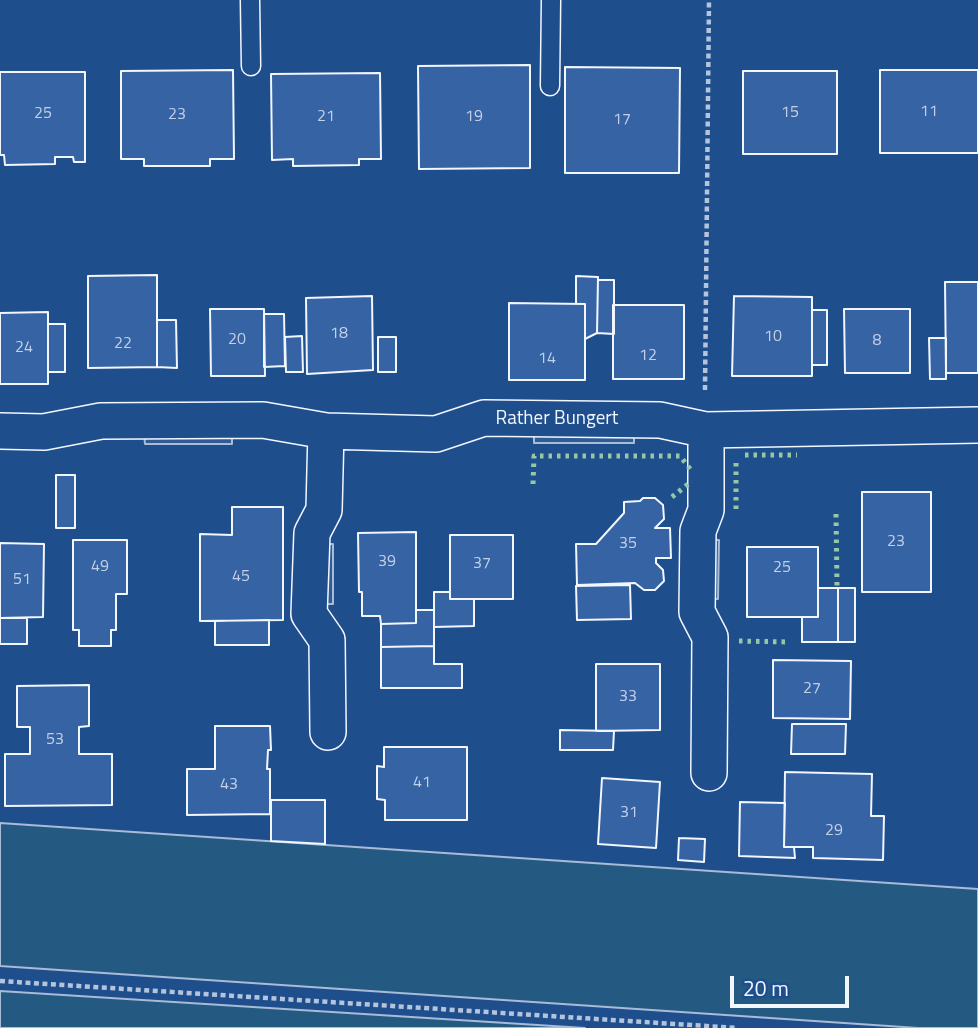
<!DOCTYPE html>
<html>
<head>
<meta charset="utf-8">
<style>
	body { margin:0 }
	#map { position:relative; width:978px; height:1028px; overflow:hidden; background:#1f4e8c; font-family:"Titillium Web",sans-serif }
	canvas { display:block }
	.scale { position:absolute; left:730px; top:976px; width:119px; height:32px; box-sizing:border-box; border:4px solid #f2f6ff; border-top:0; padding-left:9px; font-size:21px; line-height:24px; white-space:nowrap; color:#f2f6ff; -webkit-text-stroke:5px #1f4e8c; paint-order:stroke }
</style>
</head>
<body>
<div id="map">
<canvas width="978" height="1028"></canvas>
<div class="scale">20 m</div>
</div>
<script>
const c = document.querySelector('canvas').getContext('2d');
c.lineJoin = 'round';
function fill(path, color) {
  c.fillStyle = color;
  c.fill(path, 'evenodd');
}
function shape(rows) {
  const path = new Path2D();
  for (const r of rows) {
    path.moveTo(r[0], r[1]);
    for (let i = 2; i < r.length; i += 2) path.lineTo(r[i], r[i + 1]);
  }
  return path;
}
function strokePath(path, color, width, dash) {
  c.strokeStyle = color;
  c.lineWidth = width;
  c.lineCap = dash ? 'butt' : 'round';
  c.setLineDash(dash || []);
  c.stroke(path);
}
function write(font, color, halo, rows, align = 'center') {
  c.font = font + ' "Titillium Web",sans-serif';
  c.lineWidth = 5;
  c.setLineDash([]);
  c.textBaseline = 'middle';
  c.strokeStyle = halo;
  c.fillStyle = color;
  for (const [text, x, y, turn = 0] of rows) {
    c.save();
    c.translate(x, y);
    c.rotate((+turn || 0) * Math.PI / 180);
    c.textAlign = isNaN(turn) ? turn : align;
    if (halo) c.strokeText(text, 0, 0);
    c.fillText(text, 0, 0);
    c.restore();
  }
}
const green = shape([
	[0,823,978,889,978,1028,918,1028,0,966,0,823],
	[0,991,585,1028,0,1028,0,991]
]);
const parking = shape([
	[534,431,634,431,634,443,534,443,534,431],
	[144,433,232,433,232,444,145,444,144,433],
	[708,540,719,540,718,599,708,599,708,540],
	[323,544,333,544,333,604,322,604,323,544]
]);
const building = shape([
	[530,65,530,168,419,169,418,66,530,65],
	[565,67,680,68,679,173,565,173,565,67],
	[233,70,234,159,210,159,210,166,144,166,144,159,121,159,121,71,233,70],
	[880,70,978,70,978,153,880,153,880,70],
	[743,71,837,71,837,154,743,154,743,71],
	[0,72,85,72,85,162,74,162,73,157,55,157,55,164,5,165,4,155,0,155,0,72],
	[380,73,381,159,359,159,359,165,293,166,293,159,272,160,271,74,380,73],
	[157,275,157,367,88,368,88,276,157,275],
	[576,276,598,277,597,333,585,339,585,304,576,304,576,276],
	[598,280,614,280,614,334,597,333,598,280],
	[945,282,978,282,978,373,946,373,945,282],
	[372,296,373,370,307,374,306,298,372,296],
	[734,296,812,297,812,376,732,376,734,296],
	[509,303,585,304,585,380,509,380,509,303],
	[613,305,684,305,684,379,613,379,613,305],
	[210,309,264,309,265,376,211,376,210,309],
	[844,309,910,309,910,373,845,373,844,309],
	[812,310,827,310,827,365,812,365,812,310],
	[48,312,48,384,0,384,0,313,48,312],
	[264,314,284,314,285,366,264,367,264,314],
	[157,320,176,320,177,368,157,367,157,320],
	[48,324,65,324,65,372,48,372,48,324],
	[302,336,303,372,286,372,285,337,302,336],
	[378,337,396,337,396,372,378,372,378,337],
	[929,338,946,338,946,379,930,379,929,338],
	[56,475,75,475,75,528,56,528,56,475],
	[862,492,931,492,931,592,862,592,862,492],
	[643,498,655,498,663,505,664,519,655,528,670,528,671,558,656,558,656,563,663,570,664,581,655,590,644,590,635,583,577,585,576,544,596,544,624,513,624,502,640,501,643,498],
	[232,507,283,507,283,620,200,621,200,534,232,535,232,507],
	[416,532,416,623,381,624,380,616,362,616,362,592,359,592,358,533,416,532],
	[450,535,513,535,513,599,450,599,450,535],
	[73,540,127,540,127,594,116,594,116,630,111,630,111,646,79,646,79,630,73,630,73,540],
	[0,543,44,544,43,617,0,618,0,543],
	[747,547,818,547,818,617,747,617,747,547],
	[630,585,631,619,577,620,576,586,630,585],
	[818,588,838,588,838,642,802,642,802,617,818,617,818,588],
	[838,588,855,588,855,642,838,642,838,588],
	[434,592,450,592,450,599,474,599,474,626,434,627,434,592],
	[416,610,434,610,434,646,381,647,381,624,416,623,416,610],
	[0,618,27,618,27,644,0,644,0,618],
	[269,620,269,645,215,645,215,621,269,620],
	[434,646,434,664,462,664,462,688,381,688,381,647,434,646],
	[773,660,851,661,850,719,773,718,773,660],
	[596,664,660,664,660,730,596,731,596,664],
	[89,685,89,726,79,727,79,754,112,754,112,805,5,806,5,754,30,754,30,727,17,727,17,686,89,685],
	[792,724,846,724,845,754,791,754,792,724],
	[215,726,270,726,271,750,268,750,267,769,270,769,270,814,187,815,187,769,215,769,215,726],
	[560,730,614,731,613,750,560,750,560,730],
	[384,747,467,747,467,820,385,820,385,800,377,799,377,766,384,767,384,747],
	[785,772,872,774,871,816,884,816,883,860,813,858,813,847,784,847,785,772],
	[602,778,660,782,656,848,598,844,602,778],
	[271,800,325,800,325,844,271,841,271,800],
	[740,802,785,803,784,847,794,847,795,858,739,856,740,802],
	[679,838,705,839,704,862,678,860,679,838]
]);
const path = shape([
	[705,390,709,0],
	[0,981,738,1028]
]);
const lane = shape([
	[250,0,251,66],
	[550,86,551,0]
]);
const street = shape([
	[706,430,706,510,698,531,697,612,710,637,709,773],
	[0,431,44,432,101,421,263,420,326,431,436,434,484,418,660,420,706,430,978,425],
	[326,431,324,510,312,533,309,614,327,640,328,732]
]);
const hedge = shape([
	[745,455,797,455],
	[736,463,736,511],
	[533,484,534,456,680,456,691,470],
	[672,497,692,481],
	[836,514,837,586],
	[739,641,790,642]
]);
const numberNames = [
	["11",929,112],
	["15",790,113],
	["25",43,114],
	["23",177,115],
	["21",326,117],
	["19",474,117],
	["17",622,120],
	["18",339,334],
	["10",773,337],
	["20",237,340],
	["8",877,341],
	["22",123,344],
	["24",24,348],
	["12",648,356],
	["14",547,359],
	["23",896,542],
	["35",628,544],
	["39",387,562],
	["37",482,564],
	["49",100,567],
	["25",782,568],
	["45",241,577],
	["51",22,580],
	["27",812,689],
	["33",628,697],
	["53",55,740],
	["41",422,783],
	["43",229,785],
	["31",629,813],
	["29",834,831]
];
const streetNames = [
	["Rather Bungert",557,419]
];
fill(green, '#245a82');
strokePath(green, '#a8bbd7', 2);
fill(parking, '#305b95');
strokePath(parking, '#a8bbd7', 2);
fill(building, '#3563a3');
strokePath(building, '#f2f6ff', 2);
strokePath(lane, '#f2f6ff', 21);
strokePath(street, '#f2f6ff', 38);
strokePath(path, '#b3c4dc', 4.5, [5, 3.5]);
strokePath(lane, '#1f4e8c', 18);
strokePath(street, '#1f4e8c', 35);
strokePath(hedge, '#97c8a6', 5, [3.5, 5]);
write('16px', '#c3d1e8', null, numberNames);
write('19px', '#f2f6ff', '#1f4e8c', streetNames);
</script>
</body>
</html>
